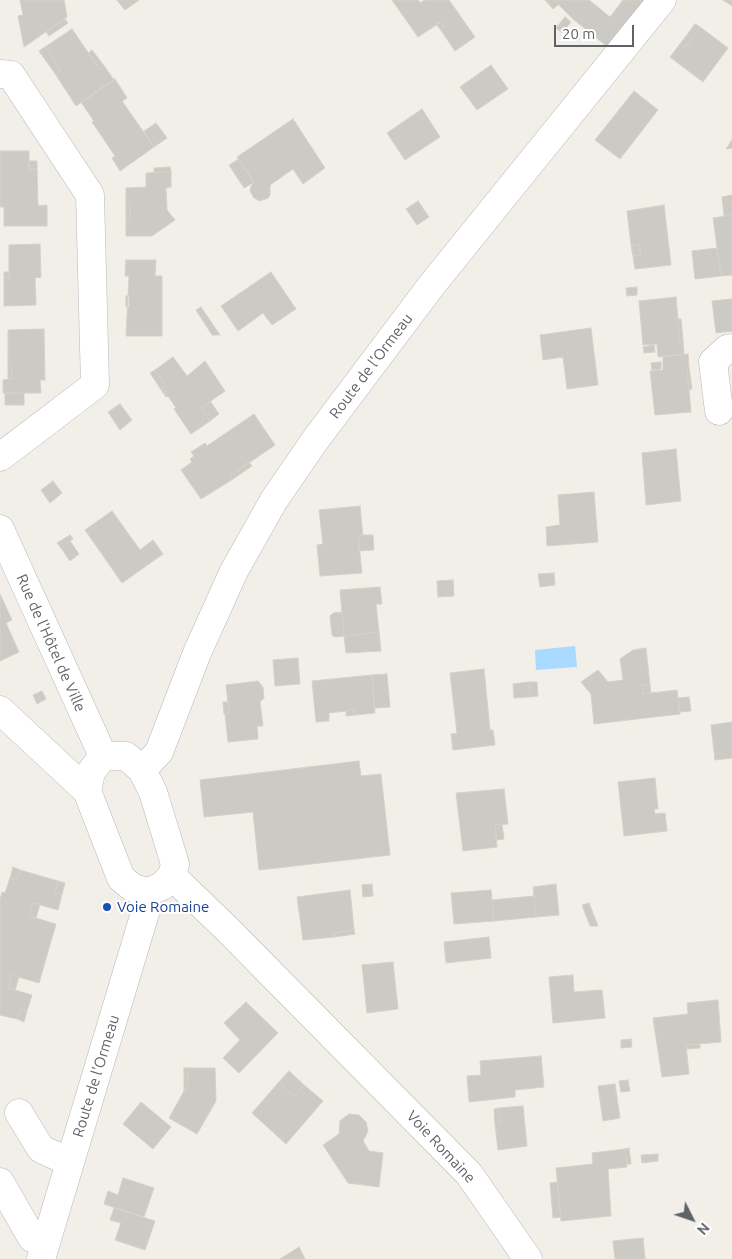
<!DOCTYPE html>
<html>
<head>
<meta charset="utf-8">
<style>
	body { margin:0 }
	#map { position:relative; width:732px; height:1259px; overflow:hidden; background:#f1efe8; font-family:Ubuntu,sans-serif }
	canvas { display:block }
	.north { position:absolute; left:667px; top:1194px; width:50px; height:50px; -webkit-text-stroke:4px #fff; paint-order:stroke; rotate:131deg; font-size:14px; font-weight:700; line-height:20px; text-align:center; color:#5f6368 }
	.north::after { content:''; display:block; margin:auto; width:18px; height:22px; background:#5f6368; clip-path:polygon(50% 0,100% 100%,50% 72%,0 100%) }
	.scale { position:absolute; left:554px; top:25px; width:80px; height:22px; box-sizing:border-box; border:2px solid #5f6368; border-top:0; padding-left:6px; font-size:15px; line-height:18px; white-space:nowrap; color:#5f6368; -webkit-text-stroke:4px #fff; paint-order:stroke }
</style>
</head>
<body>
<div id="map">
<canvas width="732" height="1259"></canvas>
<div class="north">N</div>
<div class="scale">20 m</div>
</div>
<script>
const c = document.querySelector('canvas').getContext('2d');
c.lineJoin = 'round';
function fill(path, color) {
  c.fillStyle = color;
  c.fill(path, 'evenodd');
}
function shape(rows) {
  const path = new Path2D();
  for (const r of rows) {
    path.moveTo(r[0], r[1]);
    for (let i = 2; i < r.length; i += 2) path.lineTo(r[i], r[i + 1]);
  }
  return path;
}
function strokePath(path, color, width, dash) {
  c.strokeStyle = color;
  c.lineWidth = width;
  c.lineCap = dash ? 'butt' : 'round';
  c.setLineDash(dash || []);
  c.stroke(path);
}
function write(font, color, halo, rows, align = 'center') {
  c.font = font + ' Ubuntu,sans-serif';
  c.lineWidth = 4;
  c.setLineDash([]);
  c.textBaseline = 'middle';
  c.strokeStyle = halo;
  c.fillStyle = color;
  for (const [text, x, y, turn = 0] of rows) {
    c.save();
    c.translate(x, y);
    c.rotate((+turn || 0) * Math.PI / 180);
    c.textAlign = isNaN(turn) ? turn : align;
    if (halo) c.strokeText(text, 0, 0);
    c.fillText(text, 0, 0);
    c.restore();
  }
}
const water = shape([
	[575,646,577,667,536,670,535,650]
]);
const building = shape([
	[20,0,64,0,67,17,24,47,18,16,23,15,20,0],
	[117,0,139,0,125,10,117,0],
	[392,0,418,0,420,3,425,0,449,0,475,37,455,51,440,29,444,27,441,22,418,37,392,0],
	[545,0,554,0,559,4,553,9,545,0],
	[554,0,589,0,610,17,623,0,647,0,609,48,573,19,554,0],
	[723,0,732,0,732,6,723,0],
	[565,17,571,22,562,33,556,28,565,17],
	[65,19,68,23,49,36,46,32,65,19],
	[441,22,444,27,440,29,436,24,441,22],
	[695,24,700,27,685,48,680,44,695,24],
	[700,27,728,48,703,82,670,57,680,44,685,48,700,27],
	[72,29,100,70,105,67,114,80,76,106,56,75,61,71,45,47,72,29],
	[45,47,61,71,56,75,39,51,45,47],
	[92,50,105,67,100,70,88,53,92,50],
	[491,65,508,89,477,110,460,87,491,65],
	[115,79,127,98,122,101,154,147,120,171,112,158,115,156,92,122,94,121,81,102,115,79],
	[634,91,658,110,620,159,595,140,634,91],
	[422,109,440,137,405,160,387,133,422,109],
	[293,119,325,168,303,184,293,169,270,185,270,195,268,198,260,201,254,198,250,191,251,186,254,182,237,157,293,119],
	[156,123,167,138,154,147,144,131,156,123],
	[732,140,732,148,726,149,732,140],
	[0,151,29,151,29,169,37,169,38,206,47,205,47,226,4,226,4,207,0,207,0,151],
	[239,159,254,182,244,188,229,165,239,159],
	[29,161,37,161,37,169,29,169,29,161],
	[170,167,171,172,154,173,154,168,170,167],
	[171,172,171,187,166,188,167,210,175,220,152,236,126,236,126,221,130,221,130,203,126,203,126,188,146,187,146,173,171,172],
	[732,195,732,215,724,216,722,197,732,195],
	[418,201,429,217,417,225,406,209,418,201],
	[126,203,130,203,130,221,126,221,126,203],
	[664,205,671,265,635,269,633,256,641,255,639,244,631,245,627,211,664,205],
	[732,215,732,275,721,276,713,218,732,215],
	[40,244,41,277,35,278,36,305,4,306,4,278,9,278,9,245,40,244],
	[639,244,641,255,633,256,631,245,639,244],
	[717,248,721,276,695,279,692,251,717,248],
	[126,260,156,260,155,276,162,276,162,336,126,336,129,276,125,276,126,260],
	[4,272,9,272,9,278,4,278,4,272],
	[271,272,296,309,272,325,263,313,238,331,221,306,271,272],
	[637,287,637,295,627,296,626,288,637,287],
	[126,296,129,296,129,307,126,307,126,296],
	[676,297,680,341,683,341,684,354,658,357,657,344,643,345,639,301,676,297],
	[732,299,732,331,716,333,712,301,732,299],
	[201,307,220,335,212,335,196,310,201,307],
	[678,319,681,319,683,341,680,341,678,319],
	[591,328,598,385,567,389,563,357,543,360,540,335,591,328],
	[44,329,45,380,40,380,41,393,3,393,3,380,12,379,11,360,8,360,8,330,44,329],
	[654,345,655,352,644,353,643,347,654,345],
	[688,354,689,367,687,368,691,412,655,415,650,371,663,370,663,357,688,354],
	[173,357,187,376,205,361,225,391,201,408,210,421,191,434,174,409,176,408,162,387,165,385,155,370,173,357],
	[8,360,11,360,12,379,8,379,8,360],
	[661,362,661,369,652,370,651,363,661,362],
	[689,367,692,389,689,390,687,368,689,367],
	[155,370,165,385,162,387,168,396,166,397,150,373,155,370],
	[5,393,24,393,24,405,5,405,5,393],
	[210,401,219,414,210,421,201,408,210,401],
	[120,404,132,420,120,430,108,412,120,404],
	[254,414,275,445,230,476,233,479,201,499,181,470,192,462,190,459,194,456,191,452,205,443,207,446,254,414],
	[676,449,681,501,646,505,642,453,676,449],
	[249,462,252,466,233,479,230,476,249,462],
	[53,481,62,493,50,503,41,490,53,481],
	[594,492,598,542,547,546,546,527,560,525,558,495,594,492],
	[360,506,363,536,358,536,362,573,320,576,317,545,323,544,319,510,360,506],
	[112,511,140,550,153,540,163,554,122,583,85,530,112,511],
	[70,535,73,539,61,548,57,543,70,535],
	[363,535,373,535,374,550,359,551,358,536,363,535],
	[70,541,79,554,70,561,61,548,70,541],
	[554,573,555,585,540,587,538,574,554,573],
	[453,580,454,596,438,597,437,581,453,580],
	[380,587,382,604,376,604,379,632,344,636,340,590,380,587],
	[0,594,12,620,6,623,19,652,0,661,0,594],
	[342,612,344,636,335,637,332,635,330,616,333,613,342,612],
	[379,632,381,651,346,653,344,636,379,632],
	[646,648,650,685,642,685,643,694,677,690,680,714,594,724,591,694,581,682,598,670,608,682,623,680,620,659,633,650,646,648],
	[298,658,300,684,275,686,273,660,298,658],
	[484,669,490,730,493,730,495,745,453,750,451,734,457,733,450,673,484,669],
	[387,674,390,707,374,708,372,675,387,674],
	[372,675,375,713,355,715,354,710,329,713,329,721,316,722,312,681,372,675],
	[258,681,263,687,264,698,260,702,263,726,257,726,258,739,228,742,225,714,229,713,226,685,258,681],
	[529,682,537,682,538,696,530,697,529,682],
	[529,682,530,697,514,698,513,684,529,682],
	[642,685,650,685,651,693,643,694,642,685],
	[42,691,46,699,37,704,33,695,42,691],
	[689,697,691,711,679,712,678,698,689,697],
	[223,702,228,702,229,713,224,714,223,702],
	[354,710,355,715,346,716,346,711,354,710],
	[732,722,732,758,715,760,711,725,732,722],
	[359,761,361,776,381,774,390,855,259,870,253,812,204,817,200,780,359,761],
	[655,778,658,809,654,809,655,814,665,813,667,831,624,836,618,782,655,778],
	[504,789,508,824,495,825,497,847,463,851,456,793,504,789],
	[502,824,504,839,497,840,495,825,502,824],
	[13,867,20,870,17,880,10,878,13,867],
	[20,870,58,881,55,892,62,894,58,910,33,903,29,916,56,924,39,983,12,975,8,988,32,995,27,1011,20,1009,17,1019,0,1015,0,900,2,892,5,893,10,878,17,880,20,870],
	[58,881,65,883,62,894,55,892,58,881],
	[372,884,373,896,363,897,362,885,372,884],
	[556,884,559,915,536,917,533,887,556,884],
	[350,890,354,930,334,933,334,937,303,940,297,897,350,890],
	[491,890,494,921,454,924,451,893,491,890],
	[534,896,536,917,494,921,492,900,534,896],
	[33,903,40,904,36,918,29,916,33,903],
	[589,903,598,926,590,926,582,905,589,903],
	[354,930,355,934,334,937,334,933,354,930],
	[489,937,491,958,446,963,444,942,489,937],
	[393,962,398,1009,367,1013,362,965,393,962],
	[12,975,19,977,15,990,8,988,12,975],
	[573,975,574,992,602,990,605,1018,553,1023,549,977,573,975],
	[718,1000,721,1042,686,1045,689,1074,662,1077,653,1018,688,1014,687,1003,718,1000],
	[246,1002,278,1033,239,1073,223,1058,240,1040,224,1023,246,1002],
	[20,1009,27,1011,24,1022,17,1019,20,1009],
	[631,1039,632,1047,621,1048,621,1040,631,1039],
	[700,1044,700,1048,687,1049,686,1045,700,1044],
	[541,1056,544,1087,515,1090,515,1097,469,1102,467,1076,481,1075,480,1061,541,1056],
	[184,1068,188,1068,188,1084,184,1092,184,1068],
	[188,1068,215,1068,216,1101,197,1134,169,1118,188,1084,188,1068],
	[289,1071,304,1085,294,1096,279,1082,289,1071],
	[628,1080,630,1091,621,1092,619,1081,628,1080],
	[279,1082,294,1096,304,1085,323,1101,286,1144,252,1113,279,1082],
	[615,1084,620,1118,603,1121,598,1086,615,1084],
	[141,1102,171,1127,153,1149,123,1124,141,1102],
	[523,1106,527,1146,498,1150,495,1124,501,1123,499,1108,523,1106],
	[499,1108,501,1123,495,1124,494,1109,499,1108],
	[349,1114,359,1115,366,1122,368,1131,363,1141,369,1151,383,1153,379,1187,348,1183,323,1145,339,1134,340,1121,349,1114],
	[629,1148,631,1164,627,1164,625,1149,629,1148],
	[625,1149,627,1167,608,1169,611,1216,561,1221,556,1168,593,1164,592,1153,625,1149],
	[658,1154,658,1161,642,1163,641,1155,658,1154],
	[123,1178,154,1188,144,1217,104,1204,108,1191,118,1195,123,1178],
	[557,1182,561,1217,553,1218,550,1183,557,1182],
	[114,1208,155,1221,145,1250,115,1240,121,1223,110,1220,114,1208],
	[643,1238,645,1259,615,1259,613,1241,643,1238],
	[299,1247,305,1259,280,1259,299,1247]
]);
const minor = shape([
	[0,74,11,75,90,195,95,385,0,457],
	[719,411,713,362,727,349,732,348],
	[0,529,103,756],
	[0,710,87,791],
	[103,756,126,756,142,770,153,792,175,864,172,876,162,886,148,892,133,888,121,878,87,791,91,772,103,756],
	[142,770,159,752,197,653,234,571,274,500,316,439,431,286,662,0],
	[172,876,227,929,469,1174,528,1259],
	[19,1113,41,1149,70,1162],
	[0,1182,32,1238,46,1243],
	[41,1259,145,913,148,892]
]);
const markers = [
	[107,907,5,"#1a4fb4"]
];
const streetNames = [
	["Route de l'Ormeau",371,366,-53],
	["Rue de l'Hôtel de Ville",51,643,66],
	["Route de l'Ormeau",96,1076,-73],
	["Voie Romaine",441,1147,47]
];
const transitNames = [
	["Voie Romaine",117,907]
];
fill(water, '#aadaff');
fill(building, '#cccac5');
strokePath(building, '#d6d1c6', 1);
strokePath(minor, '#b5b8bc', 29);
strokePath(minor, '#fff', 28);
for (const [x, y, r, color] of markers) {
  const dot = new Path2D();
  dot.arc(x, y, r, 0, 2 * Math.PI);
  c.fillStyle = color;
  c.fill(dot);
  strokePath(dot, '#fff', 2);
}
write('15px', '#5f6368', '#fff', streetNames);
write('15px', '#164399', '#fff', transitNames, 'left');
</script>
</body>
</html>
